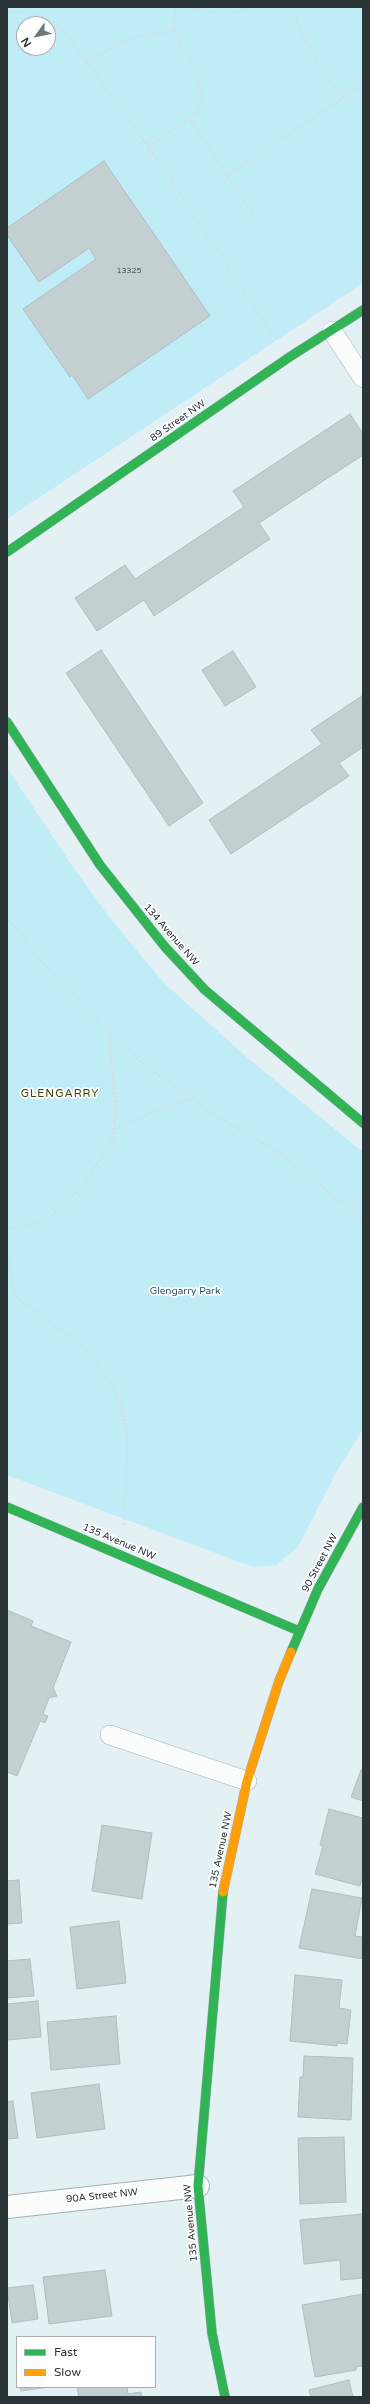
<!DOCTYPE html>
<html>
<head>
<meta charset="utf-8">
<style>
	body { margin:0 }
	#map { position:relative; width:370px; height:2404px; overflow:hidden; background:#e3f1f4; font-family:"Varela Round",sans-serif }
	canvas { display:block }
	.frame { position:absolute; inset:0; border:8px solid #2b3537; pointer-events:none }
	.legend { position:absolute; left:16px; top:2336px; width:140px; height:52px; box-sizing:border-box; background:#fff; border:1px solid #aaaeaf; margin:0; padding:5px 7px; list-style:none; font-size:12px; color:#2b3537 }
	.legend li { display:flex; align-items:center; gap:8px; height:20px }
	.legend b { width:20px; border:1px solid #aaaeaf }
	.north { position:absolute; left:16px; top:16px; width:40px; height:40px; box-sizing:border-box; background:#fff; border:1px solid #aaaeaf; border-radius:50%; rotate:237deg; font-size:11px; font-weight:700; line-height:16px; text-align:center; color:#2b3537 }
	.north::after { content:''; display:block; margin:auto; width:14px; height:18px; background:#6b7779; clip-path:polygon(50% 0,100% 100%,50% 72%,0 100%) }
</style>
</head>
<body>
<div id="map">
<canvas width="370" height="2404"></canvas>
<div class="frame"></div>
<ul class="legend">
<li><b style="height:5px;background:#30b455"></b>Fast</li>
<li><b style="height:5px;background:#ff9f0a"></b>Slow</li>
</ul>
<div class="north">N</div>
</div>
<script>
const c = document.querySelector('canvas').getContext('2d');
c.lineJoin = 'round';
function fill(path, color) {
  c.fillStyle = color;
  c.fill(path, 'evenodd');
}
function shape(rows) {
  const path = new Path2D();
  for (const r of rows) {
    path.moveTo(r[0], r[1]);
    for (let i = 2; i < r.length; i += 2) path.lineTo(r[i], r[i + 1]);
  }
  return path;
}
function strokePath(path, color, width, dash) {
  c.strokeStyle = color;
  c.lineWidth = width;
  c.lineCap = dash ? 'butt' : 'round';
  c.setLineDash(dash || []);
  c.stroke(path);
}
function write(font, color, halo, rows, align = 'center') {
  c.font = font + ' "Varela Round",sans-serif';
  c.lineWidth = 3.5;
  c.setLineDash([]);
  c.textBaseline = 'middle';
  c.strokeStyle = halo;
  c.fillStyle = color;
  for (const [text, x, y, turn = 0] of rows) {
    c.save();
    c.translate(x, y);
    c.rotate((+turn || 0) * Math.PI / 180);
    c.textAlign = isNaN(turn) ? turn : align;
    if (halo) c.strokeText(text, 0, 0);
    c.fillText(text, 0, 0);
    c.restore();
  }
}
const green = shape([
	[7,7,363,7,363,283,7,519],
	[24,24,48,24,48,48,24,48],
	[7,768,71,864,110,918,164,983,249,1059,363,1152,363,1429,337,1471,298,1547,276,1565,253,1567,7,1475]
]);
const building = shape([
	[104,161,210,316,88,399,72,375,70,377,23,309,96,259,89,248,39,282,7,235,7,228,104,161],
	[350,414,363,434,363,455,259,523,270,539,154,616,144,600,97,631,75,598,125,565,135,579,244,507,233,491,350,414],
	[101,650,203,803,169,826,66,673,101,650],
	[233,651,256,687,225,706,202,670,233,651],
	[363,695,363,747,339,763,349,776,231,854,209,820,322,744,311,730,363,695],
	[7,1610,33,1621,31,1626,71,1642,53,1688,57,1696,49,1698,43,1714,48,1716,45,1723,40,1721,17,1776,7,1772,7,1610],
	[361,1770,363,1771,363,1801,351,1797,361,1770],
	[329,1809,363,1818,363,1875,360,1886,315,1874,323,1846,320,1845,329,1809],
	[102,1825,152,1833,142,1899,92,1891,102,1825],
	[19,1880,22,1923,7,1924,7,1881,19,1880],
	[312,1889,362,1898,355,1936,363,1937,363,1959,299,1948,312,1889],
	[119,1921,126,1983,77,1989,70,1927,119,1921],
	[30,1959,34,1996,7,1998,7,1961,30,1959],
	[295,1975,342,1980,339,2008,351,2010,347,2044,337,2043,337,2046,290,2041,295,1975],
	[38,2001,41,2037,7,2040,7,2004,38,2001],
	[116,2016,120,2064,51,2070,47,2022,116,2016],
	[304,2056,353,2058,351,2120,298,2117,300,2077,303,2077,304,2056],
	[99,2084,105,2129,37,2138,31,2093,99,2084],
	[13,2101,18,2138,7,2139,7,2102,13,2101],
	[344,2137,346,2202,300,2204,298,2138,344,2137],
	[363,2214,363,2278,341,2280,340,2260,304,2264,300,2220,363,2214],
	[105,2270,112,2316,49,2324,43,2277,105,2270],
	[33,2285,38,2319,12,2323,7,2288,33,2285],
	[363,2294,363,2366,356,2367,356,2370,315,2377,302,2305,363,2294],
	[349,2380,353,2397,311,2397,309,2390,349,2380],
	[20,2387,49,2387,21,2391,20,2387],
	[77,2387,127,2387,128,2394,141,2392,142,2397,79,2397,77,2387]
]);
const path = shape([
	[177,7,174,21,175,34,196,70,203,98,198,112,189,118],
	[188,7,214,13,236,13,254,7],
	[291,7,305,41,342,98],
	[7,13,18,11,41,16,56,25,73,43,160,163,272,334],
	[87,62,116,45,136,37,175,30],
	[149,147,189,118,253,215],
	[226,176,363,84],
	[7,917,44,964,101,1024,144,1065,214,1114,284,1156,363,1220],
	[115,1129,168,1105,192,1099],
	[7,1230,40,1222,53,1215,84,1184,112,1140,116,1111,109,1033],
	[7,1254,15,1296],
	[7,1290,81,1345,109,1379,121,1404,128,1437,124,1525]
]);
const lane = shape([
	[332,331,363,378],
	[110,1735,247,1781]
]);
const street = shape([
	[7,2207,198,2186]
]);
const fast = shape([
	[7,552,288,358,363,310],
	[7,722,100,865,165,947,205,990,363,1123],
	[7,1507,299,1631],
	[291,1652,318,1589,363,1507],
	[223,1892,198,2186,212,2333,225,2397]
]);
const slow = shape([
	[223,1892,247,1781,279,1681,291,1652]
]);
const numberNames = [
	["13325",129,271]
];
const streetNames = [
	["89 Street NW",178,421,-35],
	["134 Avenue NW",171,935,49],
	["135 Avenue NW",119,1542,23],
	["90 Street NW",320,1563,-62],
	["135 Avenue NW",221,1850,-78],
	["90A Street NW",102,2196,-6],
	["135 Avenue NW",191,2223,-95]
];
const parkNames = [
	["Glengarry Park",185,1291]
];
const neighbourhoodNames = [
	["GLENGARRY",60,1094]
];
fill(green, '#c0ecf7');
fill(building, '#c3cfd0');
strokePath(building, '#b2bdbf', 1);
strokePath(lane, '#a5b0b3', 20);
strokePath(street, '#a5b0b3', 24);
strokePath(fast, '#a5b0b3', 10);
strokePath(slow, '#a5b0b3', 10);
strokePath(path, '#d5d8d9', 2.5, [1, 3]);
strokePath(lane, '#fbfdfd', 19);
strokePath(street, '#fbfdfd', 22);
strokePath(fast, '#30b455', 9);
strokePath(slow, '#ff9f0a', 9);
write('8px', '#515c5d', null, numberNames);
write('10px', '#2b3537', '#fff', streetNames);
write('10px', '#295863', '#fff', parkNames);
c.letterSpacing = '1px';
write('11px', '#394104', '#fff', neighbourhoodNames);
c.letterSpacing = '0px';
</script>
</body>
</html>
